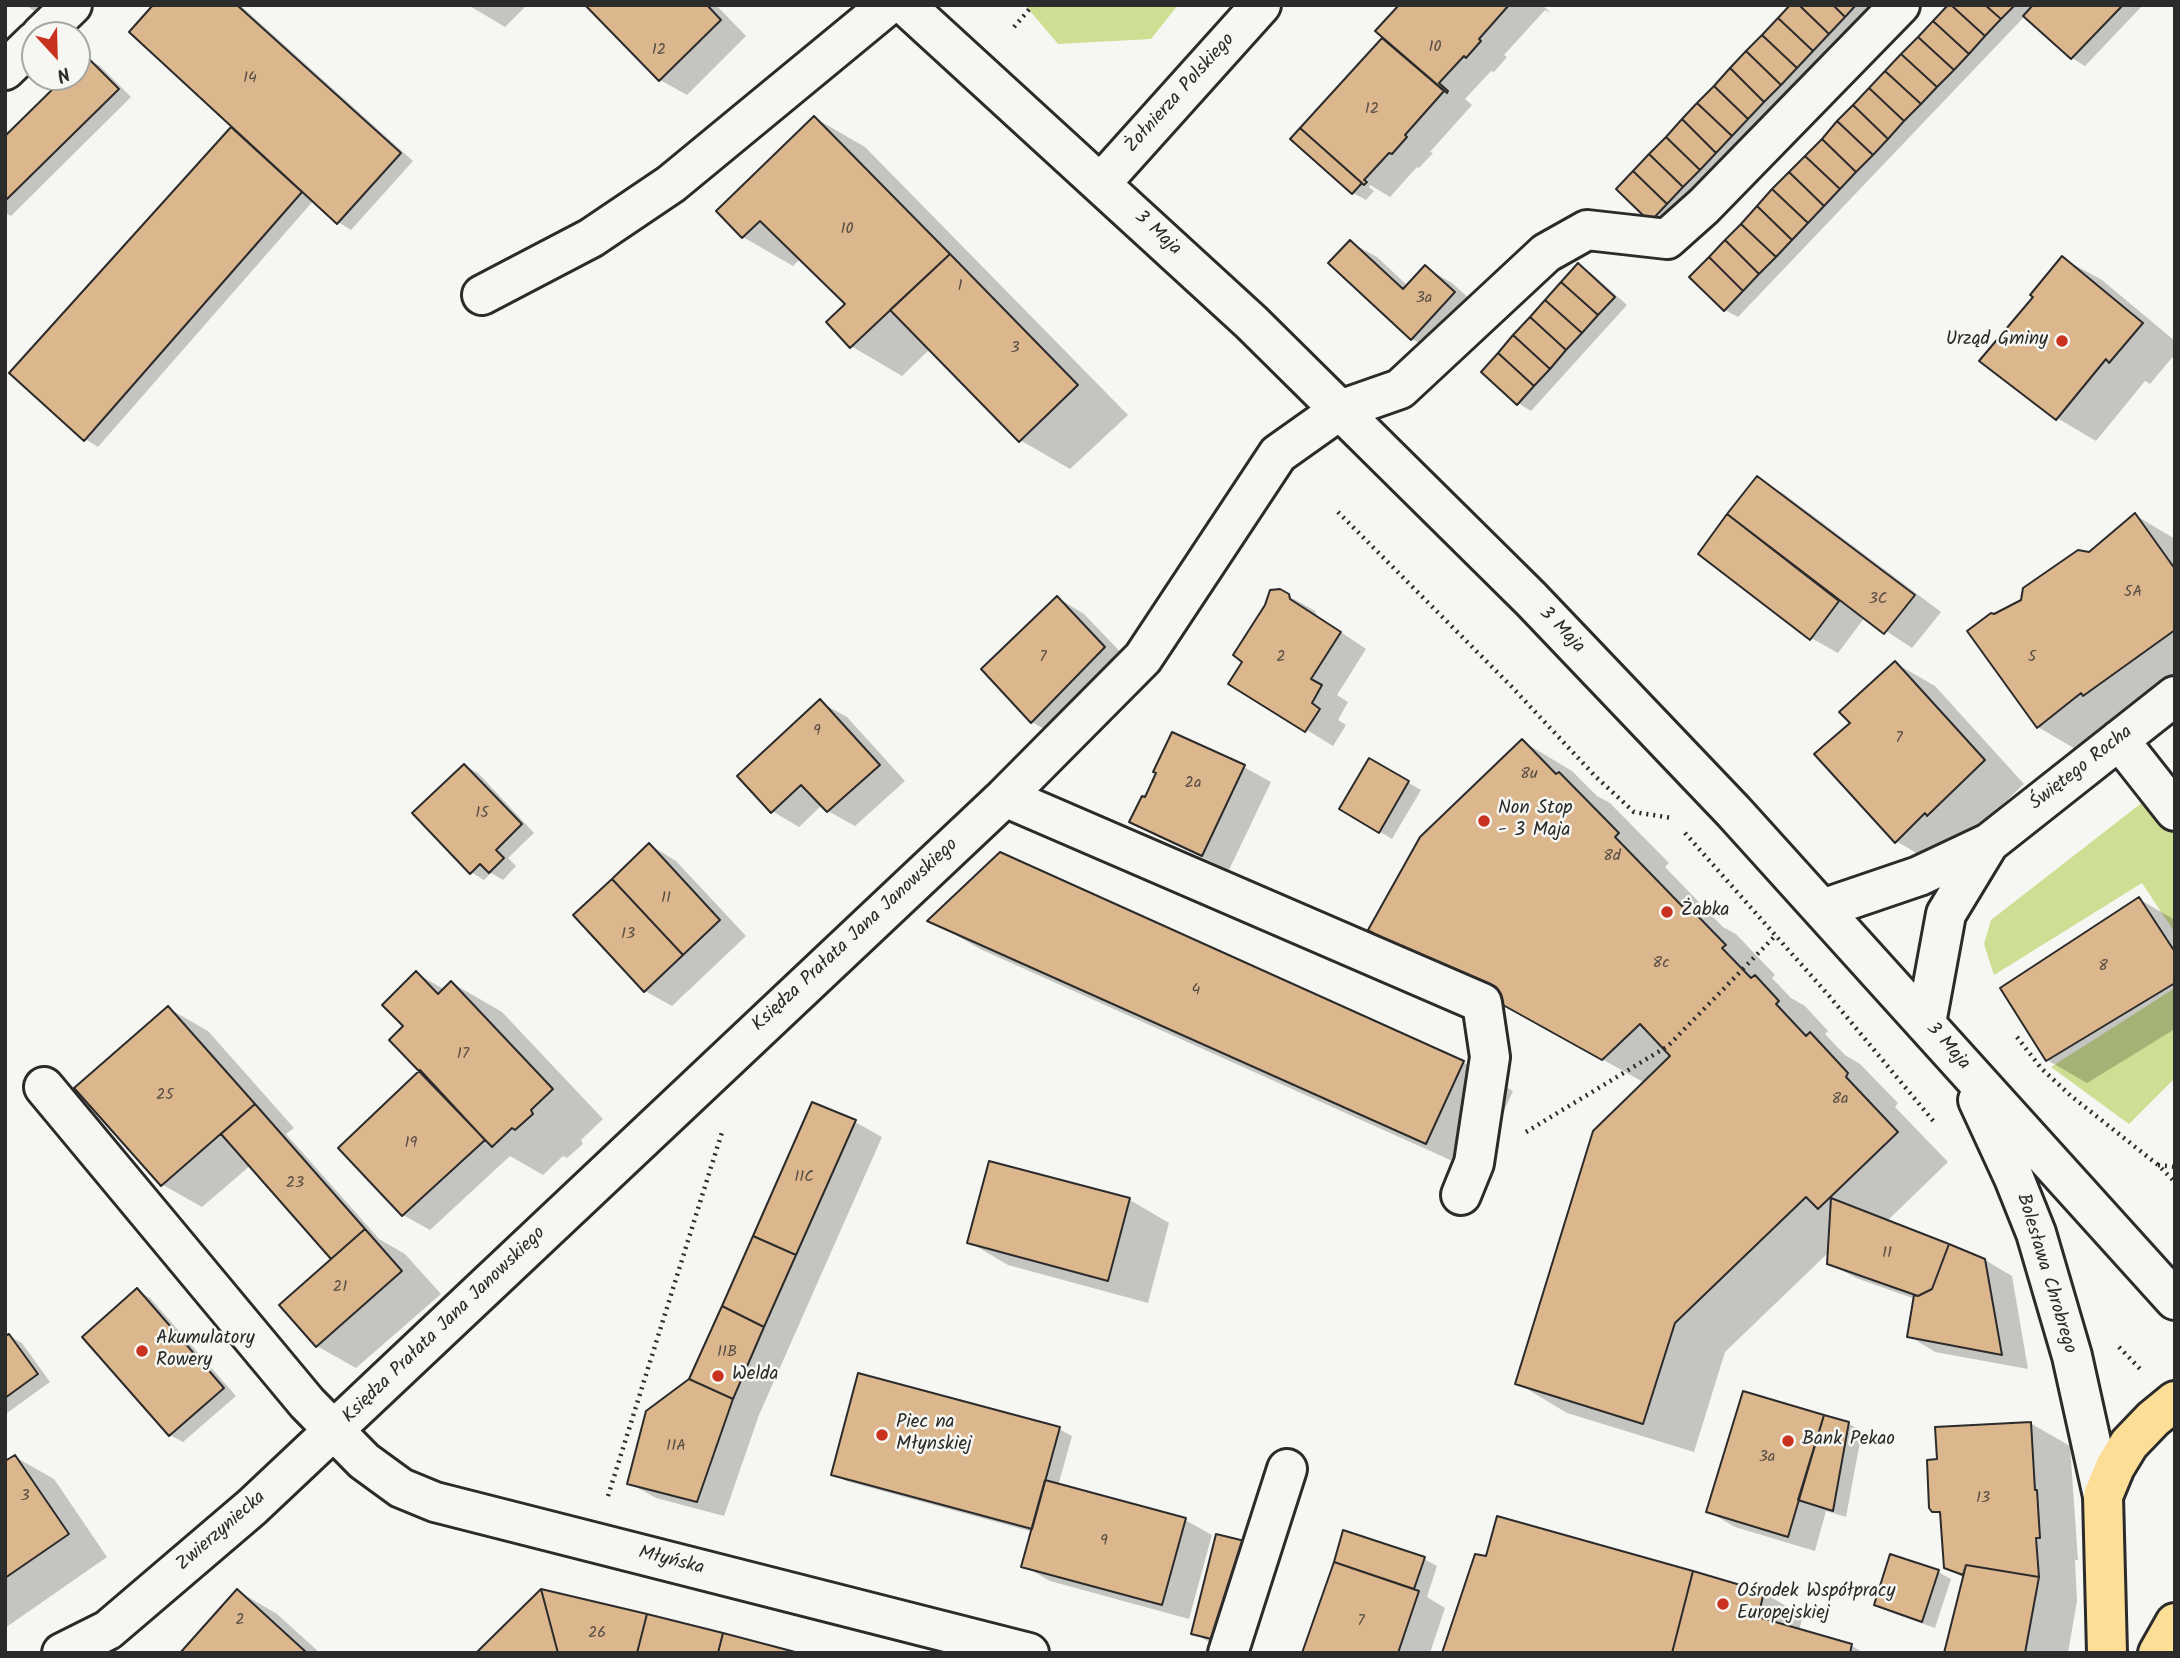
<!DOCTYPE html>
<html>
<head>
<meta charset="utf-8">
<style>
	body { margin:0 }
	#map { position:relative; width:2180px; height:1658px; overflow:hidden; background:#f6f6f2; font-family:Kalam,sans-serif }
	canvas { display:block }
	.frame { position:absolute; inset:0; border:7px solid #2b2b2b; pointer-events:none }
	.north { position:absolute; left:21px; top:21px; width:70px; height:70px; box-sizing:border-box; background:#f6f6f2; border:2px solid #a5a5a2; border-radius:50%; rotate:158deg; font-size:19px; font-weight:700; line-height:28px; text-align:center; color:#2b2b2b }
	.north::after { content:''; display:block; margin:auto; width:24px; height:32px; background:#c8321e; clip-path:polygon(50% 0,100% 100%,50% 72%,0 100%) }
</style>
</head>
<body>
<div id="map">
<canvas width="2180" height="1658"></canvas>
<div class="frame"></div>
<div class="north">N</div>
</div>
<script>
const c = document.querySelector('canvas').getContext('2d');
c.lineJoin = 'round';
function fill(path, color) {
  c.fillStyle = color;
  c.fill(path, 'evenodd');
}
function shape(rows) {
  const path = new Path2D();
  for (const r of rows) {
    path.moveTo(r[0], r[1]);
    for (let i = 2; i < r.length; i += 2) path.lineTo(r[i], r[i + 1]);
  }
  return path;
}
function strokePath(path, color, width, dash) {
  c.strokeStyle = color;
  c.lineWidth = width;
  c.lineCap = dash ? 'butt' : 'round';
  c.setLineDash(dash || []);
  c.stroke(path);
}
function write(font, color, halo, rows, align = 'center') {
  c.font = font + ' Kalam,sans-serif';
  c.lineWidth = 5;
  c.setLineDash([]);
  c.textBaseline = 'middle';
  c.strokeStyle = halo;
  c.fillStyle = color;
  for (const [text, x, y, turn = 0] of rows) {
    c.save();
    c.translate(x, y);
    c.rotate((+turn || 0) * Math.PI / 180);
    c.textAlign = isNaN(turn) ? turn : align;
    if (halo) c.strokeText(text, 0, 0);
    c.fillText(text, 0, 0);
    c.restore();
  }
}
const green = shape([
	[1025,5,1178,5,1151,39,1058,44],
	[2175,777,2175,933,2142,883,1994,975,1984,944,1991,920],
	[2175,988,2175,1078,2129,1124,2051,1067]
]);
const shadow = shape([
	[25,5,49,5,39,14],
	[155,5,240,5,413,161,351,230,338,222,314,200,98,447,85,439,12,373,234,127],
	[468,5,527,5,505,27],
	[587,5,716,5,746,36,687,95,660,80],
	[1401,5,1542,5,1551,13,1545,10,1504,55,1507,57,1494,72,1491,71,1465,99,1472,105,1430,152,1433,153,1419,168,1417,167,1390,197,1370,185,1369,187,1374,191,1366,200,1353,193,1301,129,1385,37],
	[1792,5,1876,5,1664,228,1619,189],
	[1951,5,2143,5,2085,66,2072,58,2025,16,1738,317,1725,310],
	[87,59,100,66,131,97,11,216,5,213,5,138,68,77,77,77,77,68],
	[815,118,865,147,1128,415,1070,469,1020,440,930,349,902,376,851,346,848,304,801,258,793,266,743,237],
	[1350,242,1377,257,1408,286,1425,267,1452,283,1481,309,1438,354,1412,339],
	[2062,258,2102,280,2175,341,2175,354,2150,384,2145,381,2096,441,2057,418,2035,297],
	[1578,265,1591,273,1627,305,1531,411,1518,403],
	[1758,478,1784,494,1941,612,1912,648,1865,617,1838,653,1811,638,1700,554],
	[2135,515,2175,539,2175,682,2077,750,2038,727,2023,601,2090,554],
	[1280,591,1315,611,1317,616,1366,649,1337,695,1348,702,1338,720,1346,725,1333,746,1231,683,1245,661,1266,606],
	[1058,598,1084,614,1131,663,1059,738,1032,722,983,669],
	[1895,663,1935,686,2024,784,1968,837,1935,864,1896,841,1853,724],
	[820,702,847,717,905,781,855,826,828,811,822,805,799,827,772,811],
	[1173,734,1244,767,1271,782,1229,870,1158,837,1132,821,1146,799],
	[1522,741,1572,771,1597,796,1610,803,1669,863,1665,867,1723,927,1736,934,1775,975,1772,978,1791,998,1805,1006,1828,1031,1825,1034,1845,1055,1860,1064,1898,1103,1895,1107,1948,1162,1886,1222,1985,1260,2012,1276,2028,1369,1935,1352,1909,1336,1915,1299,1856,1278,1829,1263,1829,1252,1725,1352,1694,1452,1567,1413,1517,1383,1645,1083,1421,959],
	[1369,760,1421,790,1392,839,1341,808],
	[465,766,478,773,534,833,508,858,516,866,503,880,491,873,484,880,471,872],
	[650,845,676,861,746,936,672,1006,645,991],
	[2139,899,2175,920,2175,1029,2087,1083,2047,1060],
	[930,920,1463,1062,1513,1091,1477,1172,980,949],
	[416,973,445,990,452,983,502,1012,603,1119,581,1140,583,1144,567,1158,563,1156,543,1175,510,1156,430,1230,403,1215,422,1071,405,1026],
	[168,1008,208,1031,294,1128,286,1134,379,1239,405,1254,441,1294,356,1368,317,1346,334,1258,251,1165,202,1207,163,1185,77,1088],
	[813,1104,855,1122,882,1137,759,1415,724,1516,656,1498,629,1483,691,1380],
	[990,1163,1130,1200,1169,1223,1148,1303,1008,1265,969,1242],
	[137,1291,150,1298,236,1396,183,1442,170,1435],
	[9,1336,22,1343,50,1382,7,1413,5,1338],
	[1823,1417,1849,1424,1862,1431,1846,1517,1826,1511,1815,1551,1735,1527,1709,1512],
	[2030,1423,2070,1446,2078,1560,2075,1560,2077,1601,2068,1653,1946,1653,1964,1578,1945,1567,1942,1515,1933,1510,1939,1461],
	[1059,1429,1072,1436,1058,1486,1185,1520,1212,1535,1189,1619,1050,1581,1024,1566,1033,1532,846,1481,833,1474],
	[15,1457,54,1479,107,1557,5,1628,5,1463],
	[1499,1518,1764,1593,1803,1616,1799,1631,1852,1646,1864,1653,1444,1653,1487,1558],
	[1275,1559,1251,1653,1237,1653,1220,1648,1193,1633],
	[1424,1559,1437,1566,1427,1597,1445,1608,1430,1653,1304,1653,1336,1561],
	[1938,1572,1951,1579,1935,1628,1890,1612,1877,1604],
	[238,1591,277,1614,320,1653,182,1653]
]);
const building = shape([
	[153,5,237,5,401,153,337,224,129,32,153,5],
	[585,5,707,5,721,20,659,81,585,5],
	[1399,5,1509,5,1479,39,1481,41,1466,58,1464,56,1439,83,1448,91,1447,93,1375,31,1399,5],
	[1790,5,1799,5,1829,34,1813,51,1778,18,1790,5],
	[1799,5,1833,5,1845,17,1829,34,1799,5],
	[1833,5,1856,5,1845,17,1833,5],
	[1948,5,1951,5,1985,36,1969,54,1933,21,1948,5],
	[1951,5,1985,5,2001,19,1985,36,1951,5],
	[1985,5,2015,5,2001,19,1985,5],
	[2033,5,2123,5,2071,59,2023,16,2033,5],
	[1778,18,1813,51,1797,68,1762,35,1778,18],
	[1933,21,1969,54,1954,70,1918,37,1933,21],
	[1762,35,1797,68,1781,85,1746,51,1762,35],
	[1918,37,1954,70,1937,87,1901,54,1918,37],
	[1382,38,1444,91,1405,135,1407,137,1392,154,1389,153,1364,180,1367,182,1364,185,1300,128,1382,38],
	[1746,51,1781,85,1764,102,1730,68,1746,51],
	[1901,54,1937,87,1921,104,1885,71,1901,54],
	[86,56,119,89,5,201,5,136,65,77,77,77,77,66,86,56],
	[1730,68,1764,102,1748,119,1714,86,1730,68],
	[1885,71,1921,104,1904,121,1869,88,1885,71],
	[1714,86,1748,119,1732,136,1697,103,1714,86],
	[1869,88,1904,121,1888,139,1853,105,1869,88],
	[1697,103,1732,136,1716,153,1682,119,1697,103],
	[1853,105,1888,139,1873,155,1837,121,1853,105],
	[814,116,950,254,850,348,826,322,845,304,760,221,742,238,716,211,814,116],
	[1682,119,1716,153,1700,170,1666,137,1682,119],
	[1837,121,1873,155,1856,172,1822,139,1837,121],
	[231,127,302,192,84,441,9,373,231,127],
	[1300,128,1362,183,1352,194,1290,139,1300,128],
	[1666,137,1700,170,1683,187,1649,154,1666,137],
	[1822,139,1856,172,1840,189,1805,156,1822,139],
	[1649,154,1683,187,1667,204,1633,171,1649,154],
	[1805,156,1840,189,1824,206,1789,172,1805,156],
	[1633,171,1667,204,1650,222,1616,189,1633,171],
	[1789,172,1824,206,1808,223,1772,189,1789,172],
	[1772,189,1808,223,1792,240,1757,206,1772,189],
	[1757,206,1792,240,1776,257,1741,224,1757,206],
	[1741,224,1776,257,1759,274,1725,240,1741,224],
	[1350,240,1403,289,1425,265,1455,292,1411,340,1328,263,1350,240],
	[1725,240,1759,274,1743,291,1709,257,1725,240],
	[950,254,1078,385,1019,442,890,310,950,254],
	[2062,256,2143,323,2109,363,2106,359,2056,420,1979,361,2033,297,2030,295,2062,256],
	[1709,257,1743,291,1724,311,1689,277,1709,257],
	[1578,263,1615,297,1598,315,1561,282,1578,263],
	[1561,282,1598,315,1582,333,1545,300,1561,282],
	[1545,300,1582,333,1566,350,1530,317,1545,300],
	[1530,317,1566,350,1550,369,1513,335,1530,317],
	[1513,335,1550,369,1534,386,1498,353,1513,335],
	[1498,353,1534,386,1517,405,1481,372,1498,353],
	[1757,476,1915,595,1884,634,1727,514,1757,476],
	[2135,513,2175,569,2175,630,2083,696,2081,693,2037,728,1967,631,1991,613,1994,614,2021,600,2023,588,2078,550,2089,552,2135,513],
	[1727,514,1839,601,1810,640,1698,554,1727,514],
	[1280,589,1289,594,1290,599,1341,632,1311,679,1322,685,1312,703,1320,709,1305,732,1228,684,1242,662,1233,655,1265,605,1270,590,1280,589],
	[1057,596,1105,647,1031,723,981,669,1057,596],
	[1895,661,1985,760,1927,816,1925,813,1895,843,1814,754,1850,723,1839,712,1895,661],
	[820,699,880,765,827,812,801,785,771,813,737,776,820,699],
	[1172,732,1245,765,1202,856,1129,822,1142,796,1145,797,1156,773,1153,772,1172,732],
	[1522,739,1556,774,1559,772,1619,833,1615,837,1682,906,1685,903,1726,945,1722,948,1751,978,1755,975,1779,1001,1776,1004,1806,1036,1810,1032,1848,1073,1846,1077,1898,1132,1818,1209,1806,1197,1675,1323,1643,1424,1515,1384,1593,1131,1670,1056,1640,1024,1602,1060,1368,930,1420,837,1522,739],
	[1369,758,1409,781,1379,833,1339,809,1369,758],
	[464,764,522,824,496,850,504,858,489,873,480,864,470,874,412,813,464,764],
	[649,843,720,920,683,955,612,879,649,843],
	[1000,852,1464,1061,1426,1144,927,921,1000,852],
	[612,879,683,955,644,992,573,915,612,879],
	[2139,897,2175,952,2175,983,2046,1061,2000,988,2139,897],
	[416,971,438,994,451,981,553,1089,531,1110,533,1114,515,1130,512,1128,492,1147,389,1040,403,1026,382,1005,416,971],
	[168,1006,255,1104,161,1186,74,1088,168,1006],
	[420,1070,485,1140,402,1216,338,1148,420,1070],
	[812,1102,856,1120,796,1255,753,1236,812,1102],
	[255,1104,365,1229,331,1259,221,1134,255,1104],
	[989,1161,1130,1198,1108,1281,967,1243,989,1161],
	[1831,1198,1949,1244,1932,1289,1918,1296,1827,1264,1831,1198],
	[365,1229,402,1271,316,1347,279,1305,365,1229],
	[753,1236,796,1255,764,1327,722,1306,753,1236],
	[1949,1244,1985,1259,2002,1355,1907,1337,1914,1295,1918,1296,1932,1289,1949,1244],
	[137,1288,224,1388,169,1436,82,1337,137,1288],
	[722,1306,764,1327,733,1399,689,1379,722,1306],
	[9,1334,38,1374,5,1398,5,1336,9,1334],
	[858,1373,1060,1427,1032,1529,831,1475,858,1373],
	[689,1379,733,1399,697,1502,627,1484,646,1411,689,1379],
	[1743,1391,1824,1415,1788,1537,1706,1512,1743,1391],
	[1824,1415,1849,1422,1833,1511,1798,1500,1824,1415],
	[2031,1422,2035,1490,2037,1490,2040,1538,2036,1538,2039,1577,1966,1565,1963,1575,1944,1568,1940,1512,1932,1512,1929,1508,1927,1460,1937,1459,1935,1427,2031,1422],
	[15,1455,69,1534,5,1578,5,1461,15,1455],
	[1045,1480,1186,1518,1162,1605,1021,1567,1045,1480],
	[1497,1516,1693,1571,1672,1653,1442,1653,1475,1554,1486,1556,1497,1516],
	[1343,1530,1425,1557,1414,1589,1334,1562,1343,1530],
	[1216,1534,1249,1542,1224,1642,1191,1634,1216,1534],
	[1890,1554,1939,1570,1922,1622,1874,1605,1890,1554],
	[1334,1562,1419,1591,1398,1653,1302,1653,1334,1562],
	[1966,1565,2039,1577,2025,1653,1944,1653,1966,1565],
	[1693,1571,1764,1592,1758,1617,1852,1644,1850,1653,1672,1653,1693,1571],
	[237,1589,307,1653,180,1653,237,1589],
	[541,1589,647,1614,637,1653,558,1653,541,1589],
	[541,1589,558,1653,476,1653,541,1589],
	[647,1614,723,1633,718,1653,637,1653,647,1614],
	[723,1633,799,1653,718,1653,723,1633]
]);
const path = shape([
	[1014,27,1033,5],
	[1338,512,1511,686,1595,776,1634,812,1672,818],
	[1685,833,1830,997,1935,1123],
	[2017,1037,2041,1068,2071,1096,2158,1165,2175,1182],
	[1526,1132,1668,1046,1776,935],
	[2158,1165,2175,1167],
	[2119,1347,2142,1371],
	[608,1496,723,1129]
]);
const minor = shape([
	[905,5,1251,322,1531,599,1734,812,2175,1300],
	[41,35,72,5],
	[5,70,35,41],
	[1101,183,1261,5],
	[482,295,591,238,671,184,888,5],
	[2119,740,2175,811],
	[1005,797,1482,1003,1490,1057,1474,1163,1461,1195],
	[1822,909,1919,876,1989,843,2175,696],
	[1926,1023,1946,914,1989,843],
	[44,1087,307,1403,364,1461,401,1488,435,1502,1029,1653],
	[1978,1100,2014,1178,2036,1233,2072,1356,2103,1496],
	[62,1653,108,1630,252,1507,1005,797,1143,658,1278,454,1340,410,1400,389,1546,253,1587,230,1667,239,1704,206,1900,5],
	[1228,1653,1287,1469]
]);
const major = shape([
	[2107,1653,2103,1496,2115,1467,2129,1444,2153,1419,2175,1401],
	[2158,1653,2175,1623]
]);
const markers = [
	[2062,341,7,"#c8321e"],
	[1484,821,7,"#c8321e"],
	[1667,912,7,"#c8321e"],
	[142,1351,7,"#c8321e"],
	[718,1376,7,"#c8321e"],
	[882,1435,7,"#c8321e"],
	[1788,1441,7,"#c8321e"],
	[1723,1604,7,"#c8321e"]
];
const numberNames = [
	["10",1435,48],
	["12",659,51],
	["14",250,79],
	["12",1372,110],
	["10",847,230],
	["1",960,287],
	["3a",1424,299],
	["3",1015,349],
	["5A",2133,593],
	["3C",1878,600],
	["7",1043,658],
	["2",1281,658],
	["5",2032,658],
	["9",817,732],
	["7",1899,739],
	["8u",1529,775],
	["2a",1193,784],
	["15",482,814],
	["8d",1612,857],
	["11",666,899],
	["13",628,935],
	["8c",1661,964],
	["8",2103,967],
	["4",1196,991],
	["17",463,1055],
	["25",165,1096],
	["8a",1840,1100],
	["19",411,1144],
	["11C",804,1178],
	["23",295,1184],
	["11",1887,1254],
	["21",340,1288],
	["11B",727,1353],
	["11A",676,1447],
	["3a",1767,1458],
	["3",25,1497],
	["13",1983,1499],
	["9",1104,1542],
	["2",240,1621],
	["7",1361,1622],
	["26",597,1634]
];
const streetNames = [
	["Żołnierza Polskiego",1181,94,-48],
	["3 Maja",1157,234,43],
	["3 Maja",1561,631,46],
	["Świętego Rocha",2082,769,-38],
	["Księdza Prałata Jana Janowskiego",856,936,-43],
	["3 Maja",1947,1047,49],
	["Bolesława Chrobrego",2045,1274,73],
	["Księdza Prałata Jana Janowskiego",445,1326,-44],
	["Zwierzyniecka",222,1532,-41],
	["Młyńska",671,1562,14]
];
const poiNames = [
	["Urząd Gminy",2048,341,"right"],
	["Non Stop",1498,810],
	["- 3 Maja",1498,832],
	["Żabka",1681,912],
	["Akumulatory",156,1340],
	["Rowery",156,1362],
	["Welda",732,1376],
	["Piec na",896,1424],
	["Młynskiej",896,1446],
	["Bank Pekao",1802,1441],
	["Ośrodek Współpracy",1737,1593],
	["Europejskiej",1737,1615]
];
fill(green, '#cedf93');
fill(shadow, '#0003');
fill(building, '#dcb68d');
strokePath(building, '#2b2b2b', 2);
strokePath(minor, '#2b2b2b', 44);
strokePath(major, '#2b2b2b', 44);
strokePath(path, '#2b2b2b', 4.5, [2, 5]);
strokePath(minor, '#f6f6f2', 38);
strokePath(major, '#fdde96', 38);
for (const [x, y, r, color] of markers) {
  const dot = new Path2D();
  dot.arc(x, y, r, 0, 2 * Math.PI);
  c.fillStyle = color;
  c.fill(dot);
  strokePath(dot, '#f6f6f2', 2.5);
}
write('16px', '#574e44', null, numberNames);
write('19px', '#2b2b2b', '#f6f6f2', streetNames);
write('19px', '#2b2b2b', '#f6f6f2', poiNames, 'left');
</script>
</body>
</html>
